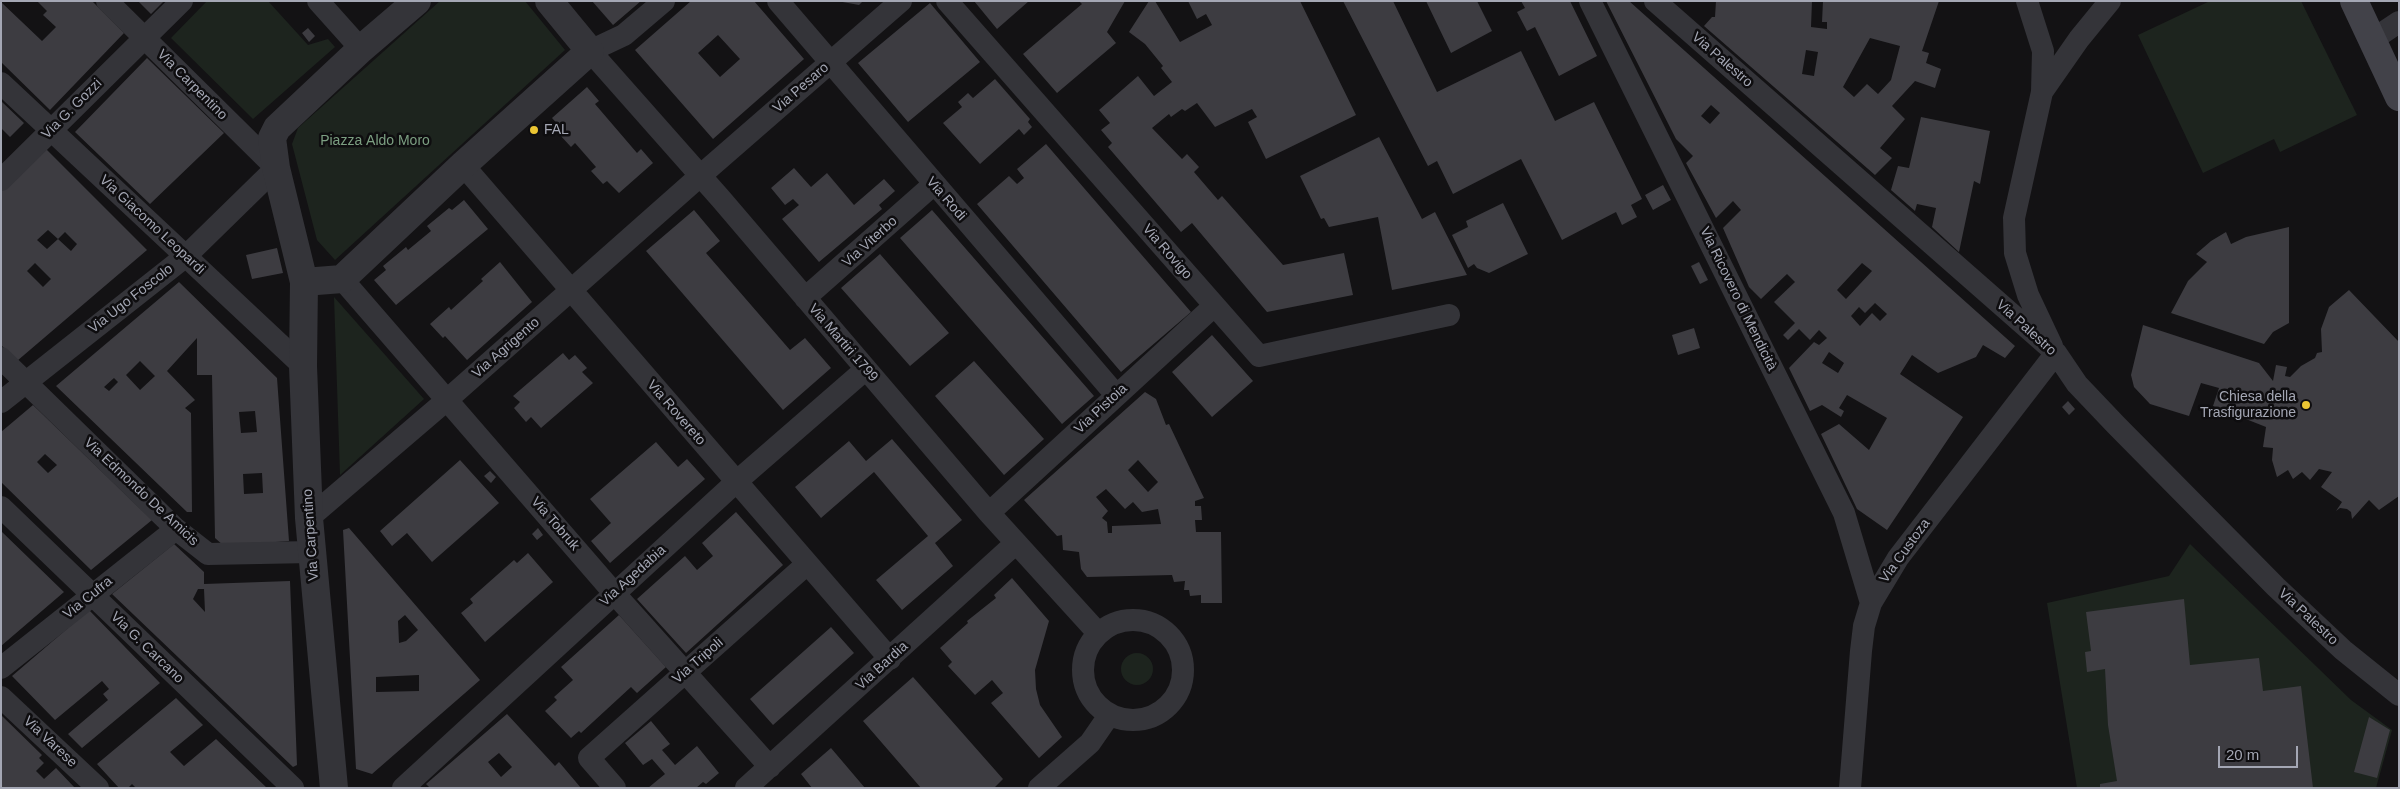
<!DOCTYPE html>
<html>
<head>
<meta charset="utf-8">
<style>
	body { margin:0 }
	#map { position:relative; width:2400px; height:789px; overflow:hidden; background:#131214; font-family:Arial,sans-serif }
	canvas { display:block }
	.frame { position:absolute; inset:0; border:2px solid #a4a7b4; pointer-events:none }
	.scale { position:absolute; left:2218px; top:746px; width:80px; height:22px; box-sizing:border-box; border:2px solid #a4a7b4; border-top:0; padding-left:6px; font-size:15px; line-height:18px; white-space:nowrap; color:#a4a7b4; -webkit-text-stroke:4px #0e0d0f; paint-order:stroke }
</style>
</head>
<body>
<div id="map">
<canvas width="2400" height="789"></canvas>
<div class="frame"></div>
<div class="scale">20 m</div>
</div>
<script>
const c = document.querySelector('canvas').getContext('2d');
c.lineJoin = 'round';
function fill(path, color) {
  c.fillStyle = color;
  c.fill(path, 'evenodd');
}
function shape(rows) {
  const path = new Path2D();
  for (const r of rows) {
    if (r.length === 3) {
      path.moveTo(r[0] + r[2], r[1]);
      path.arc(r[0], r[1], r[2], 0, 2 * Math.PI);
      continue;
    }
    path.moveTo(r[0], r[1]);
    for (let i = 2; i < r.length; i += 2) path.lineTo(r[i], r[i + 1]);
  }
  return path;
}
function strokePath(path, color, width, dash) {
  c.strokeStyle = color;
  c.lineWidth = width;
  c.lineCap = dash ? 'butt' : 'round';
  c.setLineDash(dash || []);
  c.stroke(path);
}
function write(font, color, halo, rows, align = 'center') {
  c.font = font + ' Arial,sans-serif';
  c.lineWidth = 5;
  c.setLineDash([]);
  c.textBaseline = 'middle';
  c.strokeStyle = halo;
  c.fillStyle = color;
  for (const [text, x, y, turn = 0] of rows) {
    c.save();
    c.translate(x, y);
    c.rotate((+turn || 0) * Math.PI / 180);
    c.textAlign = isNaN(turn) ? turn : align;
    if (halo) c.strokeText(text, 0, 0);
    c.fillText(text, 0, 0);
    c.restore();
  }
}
const green = shape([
	[207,1,268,1,308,45,328,39,335,47,253,119,171,38],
	[440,1,525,1,565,50,335,260,317,240,292,144,298,128],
	[2210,1,2301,1,2357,115,2280,152,2274,139,2203,173,2138,35],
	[334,297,424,399,340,475],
	[2190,544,2351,700,2392,730,2376,788,2077,788,2047,603,2169,576],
	[1137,669,16]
]);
const building = shape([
	[37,1,92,1,124,33,50,110,1,62,1,2,42,41,56,27,43,15,47,11],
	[138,1,164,1,151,14],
	[592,1,641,1,613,25],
	[691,1,754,1,804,59,713,139,635,50],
	[718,35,740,59,720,77,698,53],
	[837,1,863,1,859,5],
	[974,1,1029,1,997,29],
	[1079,1,1125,1,1107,32,1116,43,1057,93,1023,54,1082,4],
	[1149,1,1155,1,1180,42,1212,25,1206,14,1197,19,1188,1,1300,1,1356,115,1266,159,1248,122,1257,117,1252,109,1215,127,1197,103,1185,111,1182,109,1171,117,1169,114,1152,128,1182,159,1187,154,1199,167,1194,172,1218,200,1222,196,1283,265,1344,253,1353,295,1267,312,1192,223,1181,232,1108,147,1112,143,1101,130,1110,123,1099,110,1138,76,1154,96,1172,82,1161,68,1163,66,1145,44,1129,32],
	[1343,1,1393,1,1437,92,1521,51,1555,121,1594,102,1642,199,1631,205,1637,217,1622,225,1616,212,1562,240,1521,159,1453,194,1437,161,1428,166],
	[1426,1,1477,1,1492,31,1451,53],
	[1521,1,1570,1,1597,56,1559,76,1535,27,1527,31,1517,12,1525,8],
	[1606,1,1629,1,2015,346,2005,358,1983,345,1976,357,1938,373,1912,355,1900,374,1963,417,1887,530,1857,509,1821,434,1839,424,1869,450,1887,418,1847,395,1839,408,1844,411,1841,417,1822,405,1810,411,1789,368,1814,342,1819,345,1827,338,1819,330,1810,340,1799,329,1788,340,1783,335,1795,323,1774,302,1795,282,1787,274,1761,299,1749,287,1723,228,1741,210,1733,201,1716,218,1686,163,1693,156,1676,139],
	[1711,105,1720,113,1710,124,1701,116],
	[1862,263,1872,271,1846,299,1837,290],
	[1875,303,1887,314,1880,321,1872,313,1860,326,1851,316,1859,307,1865,313],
	[1829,352,1844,363,1838,373,1822,363],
	[1716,1,1812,1,1811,27,1827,29,1827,22,1822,22,1823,1,1939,1,1922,51,1929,53,1926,63,1941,69,1935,88,1915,81,1892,106,1905,119,1880,148,1892,158,1875,175,1704,26,1712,17,1715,17],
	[1870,38,1900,46,1891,80,1878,94,1867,84,1854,97,1843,87],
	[1806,50,1818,52,1814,76,1802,74],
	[930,3,980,62,908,122,858,63],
	[308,28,315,36,309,42,302,33],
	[147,58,224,133,150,204,75,132],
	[995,79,1030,119,1028,122,1032,127,1024,135,1019,129,980,164,943,123,962,107,958,102,968,93,973,98],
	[587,87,599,101,595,104,637,153,641,149,653,163,619,193,607,181,603,184,591,171,596,167,575,143,571,147,559,134,563,130,552,118],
	[1,101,24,123,10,137,1,128],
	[1921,117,1990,131,1980,184,1974,181,1959,252,1932,227,1936,208,1917,204,1915,211,1891,190,1898,166,1909,168],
	[1379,137,1422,219,1435,212,1467,275,1392,290,1378,217,1329,227,1324,218,1321,219,1300,176],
	[1046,144,1191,312,1121,372,977,204,1009,176,1017,184,1024,178,1017,169],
	[44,147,147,250,17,361,1,345,1,191],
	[48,230,58,239,47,249,37,240],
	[65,232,77,244,71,251,58,239],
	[35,263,51,279,43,287,27,271],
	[794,168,811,187,827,173,854,205,884,179,895,191,879,205,882,209,819,262,782,219,799,205,793,199,785,205,771,188],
	[1663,185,1671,200,1653,210,1645,195],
	[464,200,488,229,396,305,374,280,386,270,383,266,406,247,408,250,431,231,427,226,449,208,452,210],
	[1503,203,1528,254,1489,273,1477,268,1474,264,1468,268,1452,235,1468,227,1466,221],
	[694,210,720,241,706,253,790,350,805,338,831,368,783,410,646,251],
	[932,210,1094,396,1062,424,900,238],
	[2289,227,2289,323,2273,332,2264,344,2171,313,2188,281,2207,262,2196,254,2211,241,2226,232,2231,244,2246,237],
	[277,248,283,273,252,279,246,255],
	[880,254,949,333,910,366,841,288],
	[500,262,532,302,467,360,445,336,443,338,430,324,449,307,451,310,483,281,481,279],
	[1699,262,1708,280,1700,284,1691,266],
	[179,282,277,378,289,541,224,546,215,538,212,375,197,375,197,338,167,371,195,400,185,408,191,413,192,512,187,512,56,386],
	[140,361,155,376,140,390,126,375],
	[114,378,118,382,109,391,104,387],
	[255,411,257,432,241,433,239,412],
	[262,473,263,493,244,494,243,474],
	[2349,290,2399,342,2399,496,2379,510,2369,500,2352,519,2351,512,2347,509,2340,508,2336,511,2342,502,2321,487,2332,472,2319,469,2310,480,2302,472,2293,479,2288,470,2277,477,2272,460,2273,448,2263,447,2266,427,2213,406,2219,388,2201,383,2189,416,2150,404,2134,387,2131,375,2143,325,2259,363,2273,381,2276,365,2287,367,2285,376,2290,377,2301,366,2315,358,2317,353,2322,352,2321,329,2329,307],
	[1694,328,1700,348,1678,355,1672,335],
	[1212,335,1253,381,1212,417,1172,372],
	[563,353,569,360,575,355,587,368,582,372,593,383,541,428,531,417,526,422,514,408,520,402,513,396],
	[974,361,1044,439,1004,475,935,396],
	[1145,392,1156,399,1166,425,1169,424,1204,498,1195,501,1195,506,1201,506,1202,520,1195,520,1196,532,1221,532,1222,603,1201,603,1201,595,1190,596,1189,590,1184,590,1185,581,1174,582,1172,575,1087,577,1081,569,1079,552,1063,550,1062,535,1057,536,1024,500],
	[1138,460,1158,482,1148,492,1128,470],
	[1106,489,1125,509,1133,502,1142,512,1158,509,1161,524,1112,526,1112,533,1108,533,1107,522,1102,518,1108,511,1096,497],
	[2068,401,2075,409,2069,415,2062,407],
	[33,405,152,520,91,570,1,482,1,432],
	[45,454,57,465,48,473,37,462],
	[892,439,962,520,935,543,953,566,902,610,876,580,928,536,874,472,821,518,795,487,849,441,866,461],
	[656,442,678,467,687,459,705,479,610,563,591,541,611,523,590,499],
	[460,460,499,503,432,562,407,533,392,546,380,531],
	[490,471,496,477,491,483,484,476],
	[736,512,783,565,686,653,637,599,685,556,697,570,713,556,702,543],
	[349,528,480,680,372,774,356,769,343,530],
	[405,615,418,630,406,641,399,643,398,621],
	[419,675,419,691,376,692,376,677],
	[538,528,543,535,537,540,532,534],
	[1,531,64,592,1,646],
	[174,544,204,572,204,584,290,581,297,765,293,767,112,594],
	[198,589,204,589,205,612,193,599],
	[528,553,553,582,485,642,461,613,473,603,470,599,514,560,517,563],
	[1012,578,1049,621,1035,670,1036,689,1040,705,1062,737,1039,758,991,703,1003,693,992,680,975,695,948,666,952,662,940,648,968,623,967,621,996,598,994,595],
	[2184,599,2190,665,2259,658,2263,691,2301,686,2313,788,2100,788,2100,784,2117,781,2108,725,2105,669,2087,672,2085,652,2091,651,2086,612],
	[89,610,160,683,82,748,68,734,108,700,103,694,109,689,102,681,55,720,12,676],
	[619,615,666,667,637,693,631,687,581,733,579,731,571,738,545,711,557,700,554,697,573,680,561,667],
	[831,627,854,653,773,725,750,699],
	[913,677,1003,779,994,788,921,788,863,721],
	[176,698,203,725,170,752,184,766,216,739,267,788,136,788,132,784,128,788,119,788,97,764],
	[507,714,555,766,559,762,581,788,430,788,426,784],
	[499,753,512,767,501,777,488,762],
	[1,715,42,755,39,758,44,763,36,771,44,779,56,768,75,788,1,788],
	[2369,717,2390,730,2377,778,2354,772],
	[651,721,670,744,662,750,675,765,697,746,719,773,706,784,703,782,696,788,648,788,665,774,652,759,643,765,625,743],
	[831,748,865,788,812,788,801,774]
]);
const minor = shape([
	[318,1,361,49],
	[664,1,624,35,590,51,721,199,989,513,1098,633],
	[778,1,1116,395],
	[947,1,1259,356,1449,315],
	[1590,1,1844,513,1871,603],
	[1655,1,2056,353,2077,384,2116,425,2276,587,2343,650,2399,695],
	[2027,1,2043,51,2042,92,2014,218,2015,253,2028,295,2052,346],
	[2372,40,2399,22],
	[1,83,303,366],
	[2042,92,2079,39,2110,1],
	[463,165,890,659],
	[1,180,182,1],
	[342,279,614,593,770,767],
	[805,298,934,184],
	[1,358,176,529,208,554,311,552],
	[1,402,186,256,276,168,107,1],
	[1,507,293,788],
	[989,513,1214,306],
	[309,518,448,399,700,176,901,1],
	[1133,670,50],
	[1,668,176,529],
	[1,697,98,788],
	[403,788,736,482,866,369],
	[615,788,589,758,807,564],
	[746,788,1016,543],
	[1039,788,1090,743,1110,714],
	[1850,788,1861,651,1864,626,1871,603,1898,558,2056,353]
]);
const tertiary = shape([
	[304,282,342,279,463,165,590,51,549,1],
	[334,788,309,518,303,366,304,282,276,168,272,138,277,128,361,49,417,1]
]);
const secondary = shape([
	[2354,1,2399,97]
]);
const markers = [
	[534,130,5,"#ebc533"],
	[2306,405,5,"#ebc533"]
];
const streetNames = [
	["Via Palestro",1722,60,41],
	["Via Carpentino",192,85,45],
	["Via Pesaro",801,88,-41],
	["Via G. Gozzi",72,109,-45],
	["Via Rodi",946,199,49],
	["Via Giacomo Leopardi",152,225,43],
	["Via Viterbo",870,242,-42],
	["Via Rovigo",1167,252,49],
	["Via Ugo Foscolo",131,299,-38],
	["Via Ricovero di Mendicità",1738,299,64],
	["Via Palestro",2026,328,42],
	["Via Martiri 1799",843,343,49],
	["Via Agrigento",506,348,-41],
	["Via Pistoia",1101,409,-43],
	["Via Rovereto",676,413,49],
	["Via Edmondo De Amicis",141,492,43],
	["Via Tobruk",555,524,49],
	["Via Carpentino",311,535,-94],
	["Via Custoza",1905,551,-54],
	["Via Agedabia",633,576,-42],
	["Via Cufra",88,598,-39],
	["Via Palestro",2308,617,43],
	["Via G. Carcano",147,648,44],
	["Via Tripoli",698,661,-41],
	["Via Bardia",882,666,-42],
	["Via Varese",50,742,43]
];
const poiNames = [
	["FAL",544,130],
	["Chiesa della",2296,397,"right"],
	["Trasfigurazione",2296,413,"right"]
];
const parkNames = [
	["Piazza Aldo Moro",375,141]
];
fill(green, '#1d241e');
fill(building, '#3d3c41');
strokePath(minor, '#343439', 22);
strokePath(tertiary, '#343439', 28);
strokePath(secondary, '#424249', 28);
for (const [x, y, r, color] of markers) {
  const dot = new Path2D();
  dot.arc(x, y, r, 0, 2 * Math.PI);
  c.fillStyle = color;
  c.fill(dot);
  strokePath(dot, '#0e0d0f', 2);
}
write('14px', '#a4a7b4', '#0e0d0f', streetNames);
write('14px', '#a4a7b4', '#0e0d0f', poiNames, 'left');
write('14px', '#7c9f82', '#0e0d0f', parkNames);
</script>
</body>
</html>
